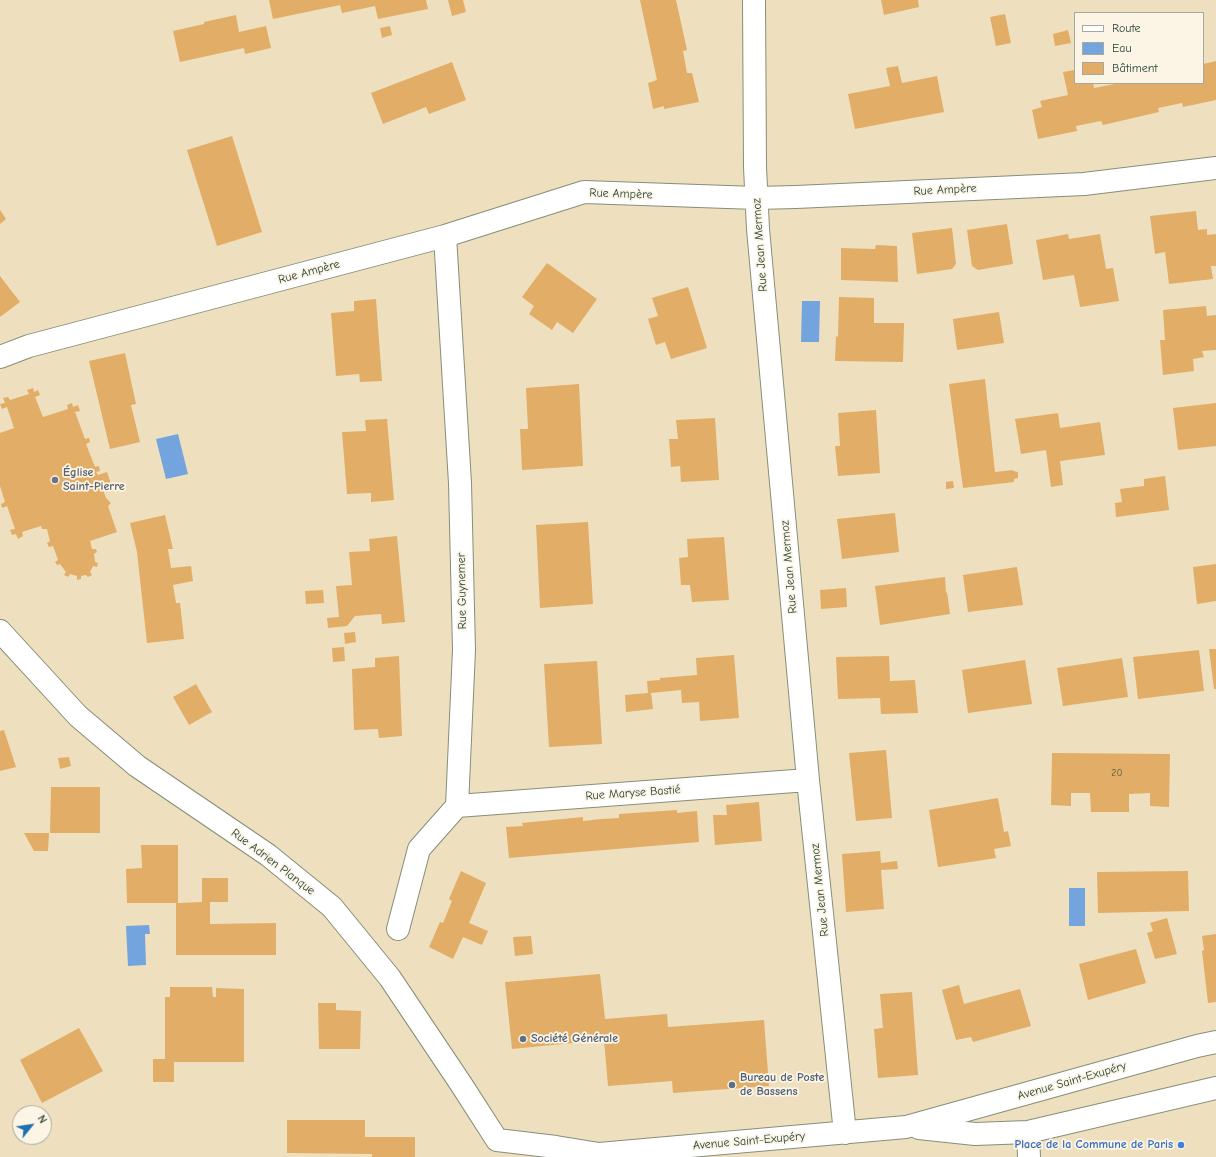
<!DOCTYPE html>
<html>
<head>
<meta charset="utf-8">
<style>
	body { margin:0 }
	#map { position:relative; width:1216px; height:1157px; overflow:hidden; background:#eee0be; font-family:"Comic Neue",sans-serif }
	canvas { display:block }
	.legend { position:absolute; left:1074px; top:12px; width:130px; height:72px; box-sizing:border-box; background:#fcf5e5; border:1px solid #a4ab9e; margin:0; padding:5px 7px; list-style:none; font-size:12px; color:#1f3d34 }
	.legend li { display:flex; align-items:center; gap:8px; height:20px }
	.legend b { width:20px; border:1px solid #a4ab9e }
	.north { position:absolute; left:12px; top:1105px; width:40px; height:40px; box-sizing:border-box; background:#fcf5e5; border:1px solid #a4ab9e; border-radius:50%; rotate:60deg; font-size:11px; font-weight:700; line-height:16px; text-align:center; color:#1f3d34 }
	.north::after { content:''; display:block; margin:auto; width:14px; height:18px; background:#1f6fb2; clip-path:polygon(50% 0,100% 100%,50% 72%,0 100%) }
</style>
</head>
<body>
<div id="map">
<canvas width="1216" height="1157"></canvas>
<ul class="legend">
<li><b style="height:5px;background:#fff"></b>Route</li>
<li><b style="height:11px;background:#74a4de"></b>Eau</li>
<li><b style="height:11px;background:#e1ad67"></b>Bâtiment</li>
</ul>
<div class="north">N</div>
</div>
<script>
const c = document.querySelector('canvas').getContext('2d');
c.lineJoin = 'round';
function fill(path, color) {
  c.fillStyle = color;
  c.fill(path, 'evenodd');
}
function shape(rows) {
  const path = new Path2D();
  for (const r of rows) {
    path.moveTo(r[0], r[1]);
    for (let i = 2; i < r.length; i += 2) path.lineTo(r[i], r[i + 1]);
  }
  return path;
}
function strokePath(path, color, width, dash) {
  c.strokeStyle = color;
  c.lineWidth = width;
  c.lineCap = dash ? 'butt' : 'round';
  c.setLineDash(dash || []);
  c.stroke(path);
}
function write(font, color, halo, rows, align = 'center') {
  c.font = font + ' "Comic Neue",sans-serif';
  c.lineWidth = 3.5;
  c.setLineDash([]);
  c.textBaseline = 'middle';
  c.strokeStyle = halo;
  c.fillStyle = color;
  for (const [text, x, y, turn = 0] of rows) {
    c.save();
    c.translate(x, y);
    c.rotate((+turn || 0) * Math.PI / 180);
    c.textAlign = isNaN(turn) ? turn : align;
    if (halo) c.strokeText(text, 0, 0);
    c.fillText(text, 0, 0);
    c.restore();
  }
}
const water = shape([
	[802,301,820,301,819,342,801,342],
	[178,434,188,474,166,479,156,439],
	[1069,888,1085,888,1085,926,1069,926],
	[149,925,150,934,145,934,146,965,128,966,126,926]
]);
const building = shape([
	[269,0,426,0,428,9,378,19,375,6,342,13,340,5,273,19],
	[448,0,463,0,466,12,452,16],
	[640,0,676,0,687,50,683,51,687,73,692,73,699,102,664,109,664,106,653,109,648,83,657,80],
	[881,0,918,0,919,7,884,15],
	[1005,14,1011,43,996,46,990,17],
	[236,15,239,32,266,26,271,48,245,54,244,48,180,62,173,31,204,24,204,22],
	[390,26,392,35,382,38,380,28],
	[1068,30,1071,43,1055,46,1053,34],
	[1216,61,1216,100,1183,107,1182,103,1158,108,1159,112,1103,125,1101,121,1076,126,1077,131,1038,139,1032,110,1042,107,1040,101,1068,95,1063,72,1075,70,1075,83,1093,83,1094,88,1120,83,1203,83,1203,64],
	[452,62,466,100,429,114,426,107,383,124,371,93],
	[898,66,902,83,937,76,944,112,855,129,848,94,890,86,886,68],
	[232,136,262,232,217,246,187,150],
	[0,210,6,219,0,224],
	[1196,211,1198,230,1207,229,1207,235,1216,234,1216,266,1211,266,1213,279,1169,284,1165,252,1155,254,1150,216],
	[1007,224,1013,264,978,270,972,266,967,230],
	[952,228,956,264,952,269,917,274,912,233],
	[1068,234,1069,239,1100,234,1106,269,1113,268,1119,301,1080,307,1074,275,1043,280,1036,240],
	[876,245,897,246,898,282,841,280,841,248,875,249],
	[547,263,597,299,573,333,557,322,552,330,529,314,534,306,522,297],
	[0,276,20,302,0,317],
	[688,287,707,348,671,359,665,342,656,345,648,319,658,316,652,298],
	[839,297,874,298,874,323,904,323,903,362,835,361,836,336,838,337],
	[376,299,382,381,360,382,359,374,336,376,331,313,354,311,354,301],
	[1206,306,1207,316,1216,315,1216,350,1202,351,1204,357,1193,359,1194,371,1163,375,1160,340,1165,340,1163,310],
	[999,312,1004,343,957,350,953,319],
	[125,353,136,404,131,405,140,442,110,449,89,361],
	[985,379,995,472,1013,470,1013,471,1018,472,1018,478,1014,479,1014,482,963,488,949,384],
	[579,384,583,466,522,470,520,429,528,429,526,388],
	[33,388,34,392,38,390,40,395,35,397,43,417,68,409,67,405,72,403,73,407,78,405,80,411,75,412,85,439,89,438,90,442,86,444,95,467,99,466,100,471,96,472,98,475,107,472,111,484,102,487,106,498,111,503,108,506,117,532,90,541,92,549,96,549,97,552,94,554,95,562,98,563,97,567,93,566,90,572,92,575,88,577,86,575,81,576,81,579,77,580,77,576,70,574,68,577,64,575,66,572,60,564,57,565,55,562,58,560,53,546,49,547,47,543,50,541,47,529,42,529,41,526,22,532,23,536,18,539,16,534,12,535,10,530,15,529,7,506,2,508,1,504,5,502,0,486,0,433,14,428,7,407,2,409,0,404,5,403,3,398,8,397,10,400,29,394,27,390],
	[1216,403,1216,446,1178,450,1173,408],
	[876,410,880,473,838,476,835,446,840,446,838,413],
	[1058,413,1060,428,1100,422,1105,455,1060,461,1063,485,1051,487,1046,450,1021,454,1015,419],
	[715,418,719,480,681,482,680,466,671,467,669,439,678,439,676,420],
	[387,419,394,500,371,502,371,493,347,494,342,432,366,431,365,420],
	[1165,476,1169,510,1116,517,1115,503,1122,502,1120,489,1144,486,1144,479],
	[953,481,954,488,946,489,946,482],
	[895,513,899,552,842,559,837,519],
	[165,515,173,549,168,549,171,568,191,566,193,581,173,585,176,603,180,603,184,639,147,643,137,552,130,523],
	[588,522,593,604,540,608,536,525],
	[397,536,405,622,382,624,381,614,355,616,347,626,328,628,327,618,339,617,336,586,352,585,349,552,370,551,369,539],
	[724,537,729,600,692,602,690,585,681,585,679,558,688,557,687,539],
	[1216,564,1216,601,1197,604,1193,567],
	[1017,567,1023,605,968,612,963,575],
	[945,577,946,593,947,592,950,614,880,625,875,586],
	[846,588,847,607,821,609,820,590],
	[323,590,324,603,306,604,305,591],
	[355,632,356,642,345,644,344,633],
	[344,647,345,661,333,662,332,648],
	[1209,649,1216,649,1216,689,1214,689],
	[1199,650,1204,691,1138,699,1133,657],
	[734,655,739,718,700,721,699,702,682,703,681,690,651,693,653,709,626,712,625,695,648,693,647,681,660,680,660,678,697,675,696,658],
	[399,656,402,736,379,738,378,729,354,730,352,669,375,667,375,658],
	[889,656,890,681,915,680,918,713,881,714,880,698,838,699,836,657],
	[1122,658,1128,697,1063,706,1057,668],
	[1025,660,1032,704,968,713,962,670],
	[597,661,602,744,549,747,544,664],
	[196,684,212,712,189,725,173,697],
	[4,730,16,767,0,771,0,731],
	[886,750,892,818,856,821,849,753],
	[1052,753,1170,754,1169,807,1150,806,1150,793,1129,794,1129,812,1091,812,1090,793,1071,793,1071,806,1051,805],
	[69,757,71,766,60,769,58,758],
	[51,787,100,787,100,833,50,833],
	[998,798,1004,832,1008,831,1011,846,994,849,996,858,938,867,929,810],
	[759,802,762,841,715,845,713,815,727,815,726,805],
	[677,810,677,813,697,811,699,842,509,858,506,827,523,826,522,823,583,817,583,821,601,819,619,818,619,814],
	[24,833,49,833,48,851,34,851],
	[141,845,178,845,178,903,202,902,202,878,228,878,228,902,210,902,210,924,276,923,276,955,176,955,176,903,127,903,126,869,142,868],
	[880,851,881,863,897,861,898,869,881,870,884,909,846,912,842,854],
	[461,871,486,883,469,923,488,931,482,945,463,937,453,959,429,947,440,922,443,923,452,901,449,899],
	[1188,871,1189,911,1098,913,1097,872],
	[1167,918,1177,954,1155,959,1147,933,1153,931,1150,923],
	[1216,934,1216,1002,1208,1003,1202,951,1204,950,1202,936],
	[531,936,533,954,515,956,513,937],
	[1136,949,1146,983,1088,1000,1079,964],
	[600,974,605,1019,667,1014,668,1027,764,1020,769,1086,673,1093,672,1081,608,1086,604,1040,512,1049,505,982],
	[959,985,964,1004,1020,989,1031,1026,973,1042,971,1037,956,1040,942,990],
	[170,987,212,987,213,997,216,997,216,988,244,989,244,1062,174,1062,174,1082,153,1082,153,1059,165,1059,165,997,170,997],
	[912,992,918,1075,878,1078,874,1029,883,1028,880,994],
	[318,1003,336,1003,336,1010,361,1011,360,1049,319,1049],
	[79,1028,103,1071,42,1103,20,1060],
	[287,1120,365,1120,365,1137,415,1137,415,1157,372,1157,372,1154,287,1153]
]);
const minor = shape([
	[754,0,755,167,758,229,808,780,845,1133],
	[0,357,29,346,445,236,584,192,756,198,796,197,1084,184,1216,168],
	[0,631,78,716,137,766,268,855,332,907,390,978,461,1084,497,1140],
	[457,806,808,780],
	[398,929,419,849,457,806,464,650,460,483,445,236],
	[919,1128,975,1134,1028,1132,1216,1088],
	[1028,1132,1029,1157],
	[497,1140,556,1147,599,1154,906,1127,1197,1046,1216,1042]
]);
const markers = [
	[55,480,4,"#6b7280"],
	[523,1039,4,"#5c6f8a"],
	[732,1085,4,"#5c6f8a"],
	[1181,1145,4,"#3f7fe0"]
];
const numberNames = [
	["20",1117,773]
];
const streetNames = [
	["Rue Ampère",945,190,-3],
	["Rue Ampère",621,194,2],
	["Rue Jean Mermoz",760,245,-94],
	["Rue Ampère",309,272,-15],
	["Rue Jean Mermoz",789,567,-95],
	["Rue Guynemer",462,591,-91],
	["Rue Maryse Bastié",633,793,-4],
	["Rue Adrien Planque",273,862,37],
	["Rue Jean Mermoz",820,890,-96],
	["Avenue Saint-Exupéry",1072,1081,-16],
	["Avenue Saint-Exupéry",749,1141,-5]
];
const worshipNames = [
	["Église",63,473],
	["Saint-Pierre",63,487]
];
const serviceNames = [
	["Société Générale",531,1039],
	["Bureau de Poste",740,1078],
	["de Bassens",740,1092]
];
const shopNames = [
	["Place de la Commune de Paris",1173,1145]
];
fill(water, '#74a4de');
fill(building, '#e1ad67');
strokePath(minor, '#868e79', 24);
strokePath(minor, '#fff', 22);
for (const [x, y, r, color] of markers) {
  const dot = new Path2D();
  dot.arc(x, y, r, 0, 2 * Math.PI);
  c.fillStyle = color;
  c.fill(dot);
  strokePath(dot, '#fcf5e5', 1.5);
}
write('10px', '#505941', null, numberNames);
write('12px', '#1f3d34', '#fcf5e5', streetNames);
write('bold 12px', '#5b616d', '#fcf5e5', worshipNames, 'left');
write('bold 12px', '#4e5e75', '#fcf5e5', serviceNames, 'left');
write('bold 12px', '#366cbe', '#fcf5e5', shopNames, 'right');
</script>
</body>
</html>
